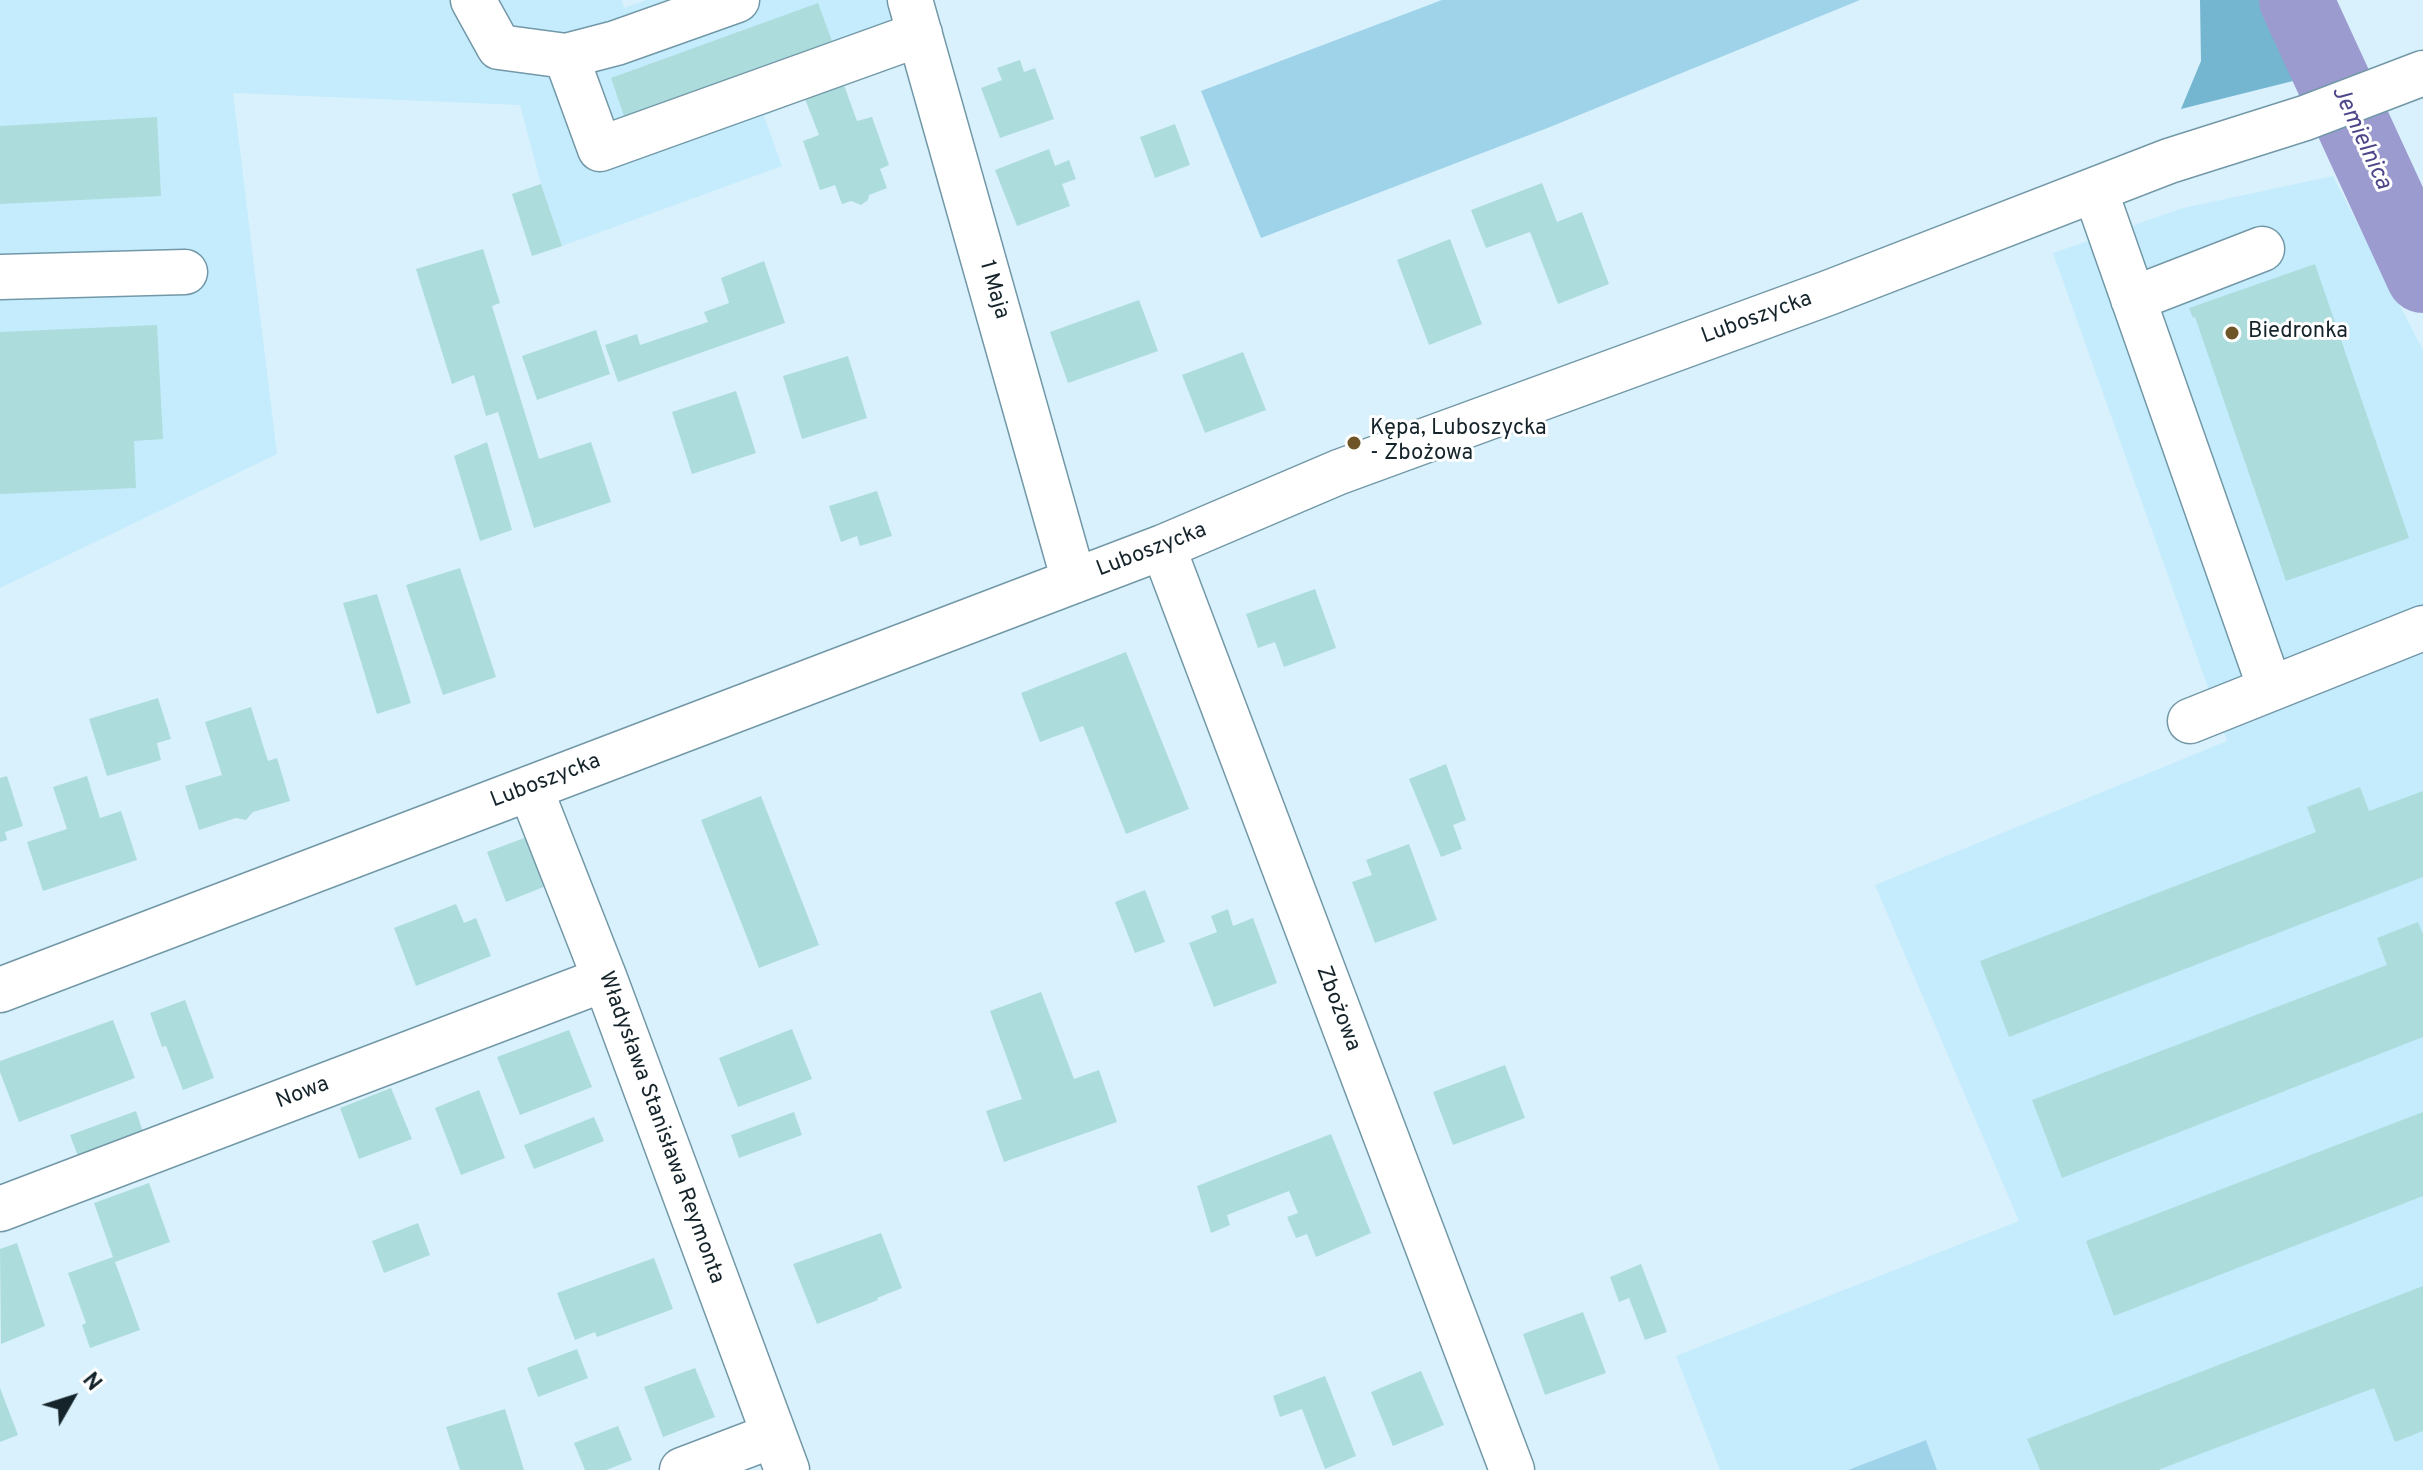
<!DOCTYPE html>
<html>
<head>
<meta charset="utf-8">
<style>
	body { margin:0 }
	#map { position:relative; width:2423px; height:1470px; overflow:hidden; background:#d9f1fc; font-family:Overpass,sans-serif }
	canvas { display:block }
	.north { position:absolute; left:32px; top:1358px; width:80px; height:80px; -webkit-text-stroke:6px #fff; paint-order:stroke; rotate:51deg; font-size:22px; font-weight:700; line-height:32px; text-align:center; color:#15242b }
	.north::after { content:''; display:block; margin:auto; width:28px; height:36px; background:#15242b; clip-path:polygon(50% 0,100% 100%,50% 72%,0 100%) }
</style>
</head>
<body>
<div id="map">
<canvas width="2423" height="1470"></canvas>
<div class="north">N</div>
</div>
<script>
const c = document.querySelector('canvas').getContext('2d');
c.lineJoin = 'round';
function fill(path, color) {
  c.fillStyle = color;
  c.fill(path, 'evenodd');
}
function shape(rows) {
  const path = new Path2D();
  for (const r of rows) {
    path.moveTo(r[0], r[1]);
    for (let i = 2; i < r.length; i += 2) path.lineTo(r[i], r[i + 1]);
  }
  return path;
}
function strokePath(path, color, width, dash) {
  c.strokeStyle = color;
  c.lineWidth = width;
  c.lineCap = dash ? 'butt' : 'round';
  c.setLineDash(dash || []);
  c.stroke(path);
}
function write(font, color, halo, rows, align = 'center') {
  c.font = font + ' Overpass,sans-serif';
  c.lineWidth = 6;
  c.setLineDash([]);
  c.textBaseline = 'middle';
  c.strokeStyle = halo;
  c.fillStyle = color;
  for (const [text, x, y, turn = 0] of rows) {
    c.save();
    c.translate(x, y);
    c.rotate((+turn || 0) * Math.PI / 180);
    c.textAlign = isNaN(turn) ? turn : align;
    if (halo) c.strokeText(text, 0, 0);
    c.fillText(text, 0, 0);
    c.restore();
  }
}
const built = shape([
	[0,0,622,0,624,8,646,0,890,0,906,59,764,116,782,166,562,246,541,184,520,105,233,93,277,454,0,588],
	[2333,176,2423,350,2423,1470,1937,1470,1926,1440,1848,1470,1720,1470,1676,1356,2019,1221,1875,885,2227,741,2053,253,2183,208]
]);
const green = shape([
	[1442,0,1860,0,1550,127,1261,238,1201,91],
	[1926,1440,1937,1470,1848,1470]
]);
const forest = shape([
	[2200,0,2274,0,2309,77,2181,109,2201,61]
]);
const river = shape([
	[2296,0,2423,276]
]);
const building = shape([
	[818,3,832,41,624,116,611,78],
	[1020,60,1024,72,1035,68,1054,119,1000,138,981,88,1002,80,997,68],
	[844,85,857,121,872,117,889,165,880,169,887,188,869,195,868,200,861,205,851,201,842,204,835,185,820,190,803,141,819,135,805,99],
	[157,117,161,196,0,204,0,126],
	[1175,124,1190,165,1155,178,1140,137],
	[1049,149,1055,166,1069,160,1076,179,1062,184,1070,206,1017,226,995,170],
	[1542,183,1557,222,1582,212,1609,284,1558,304,1530,232,1486,248,1471,210],
	[541,184,562,246,532,256,512,194],
	[1450,239,1482,324,1429,345,1397,260],
	[483,249,500,303,492,306,539,459,591,442,611,502,534,528,498,412,486,416,474,375,452,384,416,269],
	[764,261,785,323,618,382,605,345,637,334,640,345,708,322,704,312,729,303,721,278],
	[2315,264,2409,538,2286,581,2195,317,2193,318,2189,308],
	[1139,300,1158,351,1068,383,1050,332],
	[157,325,163,439,134,441,136,488,0,494,0,332],
	[596,330,610,374,537,400,522,356],
	[1243,352,1266,410,1205,433,1182,375],
	[848,356,867,418,802,439,783,376],
	[736,391,756,453,692,474,672,412],
	[487,442,512,530,480,541,454,456],
	[877,491,892,536,860,546,857,536,841,542,829,506],
	[460,568,496,677,443,695,406,585],
	[1315,589,1336,648,1284,667,1275,642,1258,648,1246,614],
	[377,594,411,703,377,714,343,603],
	[1126,652,1189,809,1126,834,1083,726,1040,742,1021,693],
	[158,698,171,739,157,743,161,760,107,776,89,719],
	[251,707,268,761,277,758,290,801,253,812,246,820,236,818,199,830,185,786,222,775,205,722],
	[1446,764,1466,820,1453,825,1462,849,1441,857,1409,779],
	[7,776,23,826,5,832,7,840,0,842,0,778],
	[87,776,100,818,121,811,137,860,43,891,27,842,67,829,53,787],
	[2360,787,2369,811,2423,791,2423,877,2009,1037,1980,961,2316,832,2307,807],
	[761,796,819,945,759,968,701,820],
	[532,835,551,884,506,902,487,852],
	[1409,844,1437,920,1375,943,1352,882,1372,875,1366,860],
	[1145,890,1165,942,1135,953,1115,902],
	[456,904,464,923,476,918,491,956,416,986,394,928],
	[1228,909,1233,926,1253,918,1277,983,1214,1007,1189,943,1217,932,1211,916],
	[2418,922,2423,934,2423,1037,2062,1178,2032,1100,2387,965,2377,938],
	[1041,992,1074,1079,1099,1070,1117,1122,1004,1162,986,1111,1022,1099,990,1011],
	[185,1000,214,1078,183,1090,166,1046,162,1047,150,1013],
	[113,1020,135,1078,19,1122,0,1072,0,1061],
	[792,1029,812,1079,738,1107,719,1058],
	[569,1030,592,1087,520,1115,497,1057],
	[1505,1065,1525,1118,1453,1145,1433,1092],
	[391,1088,412,1139,359,1159,340,1108],
	[479,1090,505,1158,461,1175,435,1108],
	[136,1111,144,1135,79,1159,70,1135],
	[794,1112,802,1135,739,1158,731,1135],
	[2423,1112,2423,1196,2114,1316,2086,1241],
	[594,1117,604,1141,534,1169,524,1145],
	[1331,1134,1371,1233,1316,1257,1307,1234,1296,1238,1287,1217,1298,1213,1289,1191,1227,1215,1230,1225,1211,1233,1197,1186],
	[149,1183,170,1242,115,1262,140,1330,90,1348,82,1325,86,1323,68,1273,113,1257,94,1203],
	[418,1223,430,1255,384,1273,372,1241],
	[881,1233,902,1288,877,1298,878,1300,817,1324,793,1264],
	[17,1243,45,1326,1,1344,0,1249],
	[654,1258,673,1309,597,1337,595,1332,575,1340,557,1293],
	[1641,1264,1667,1332,1645,1340,1629,1298,1619,1302,1610,1277],
	[2423,1286,2423,1431,2395,1442,2374,1388,2158,1470,2040,1470,2027,1439],
	[1583,1312,1606,1373,1545,1395,1523,1334],
	[577,1349,588,1378,538,1397,527,1368],
	[695,1368,715,1417,663,1437,644,1387],
	[1421,1371,1444,1425,1393,1446,1371,1392],
	[1325,1376,1356,1456,1325,1469,1302,1409,1280,1417,1273,1396],
	[0,1388,18,1435,0,1442],
	[505,1409,524,1470,460,1470,446,1427],
	[618,1426,632,1460,606,1470,585,1470,574,1443]
]);
const minor = shape([
	[473,0,499,47,566,56,616,43,737,0],
	[910,0,1074,581],
	[566,56,600,149,920,34],
	[2095,190,2270,688],
	[0,277,185,272],
	[2133,299,2262,249],
	[1163,547,1512,1470],
	[2190,721,2423,628],
	[530,788,605,979,787,1470],
	[0,990,1163,547,1339,472,1828,293,2169,161,2305,118,2423,73],
	[0,1209,605,979],
	[682,1470,774,1435]
]);
const markers = [
	[2232,333,8,"#6e5426"],
	[1354,443,8,"#6e5426"]
];
const streetNames = [
	["1 Maja",993,290,74],
	["Luboszycka",1757,319,-20],
	["Luboszycka",1152,551,-21],
	["Luboszycka",546,782,-21],
	["Zbożowa",1337,1009,69],
	["Nowa",303,1094,-21],
	["Władysława Stanisława Reymonta",660,1128,70]
];
const poiNames = [
	["Biedronka",2248,333],
	["Kępa, Luboszycka",1370,430],
	["- Zbożowa",1370,455]
];
const waterNames = [
	["Jemielnica",2360,138,65]
];
fill(built, '#c5ecfd');
fill(green, '#9fd3e9');
fill(forest, '#74b5d0');
strokePath(river, '#9c9bd0', 74);
fill(building, '#addcdc');
strokePath(minor, '#7298a8', 47);
strokePath(minor, '#fff', 44);
for (const [x, y, r, color] of markers) {
  const dot = new Path2D();
  dot.arc(x, y, r, 0, 2 * Math.PI);
  c.fillStyle = color;
  c.fill(dot);
  strokePath(dot, '#fff', 3);
}
write('22px', '#15242b', '#fff', streetNames);
write('22px', '#15242b', '#fff', poiNames, 'left');
write('italic 24px', '#4d4789', '#fff', waterNames);
</script>
</body>
</html>
